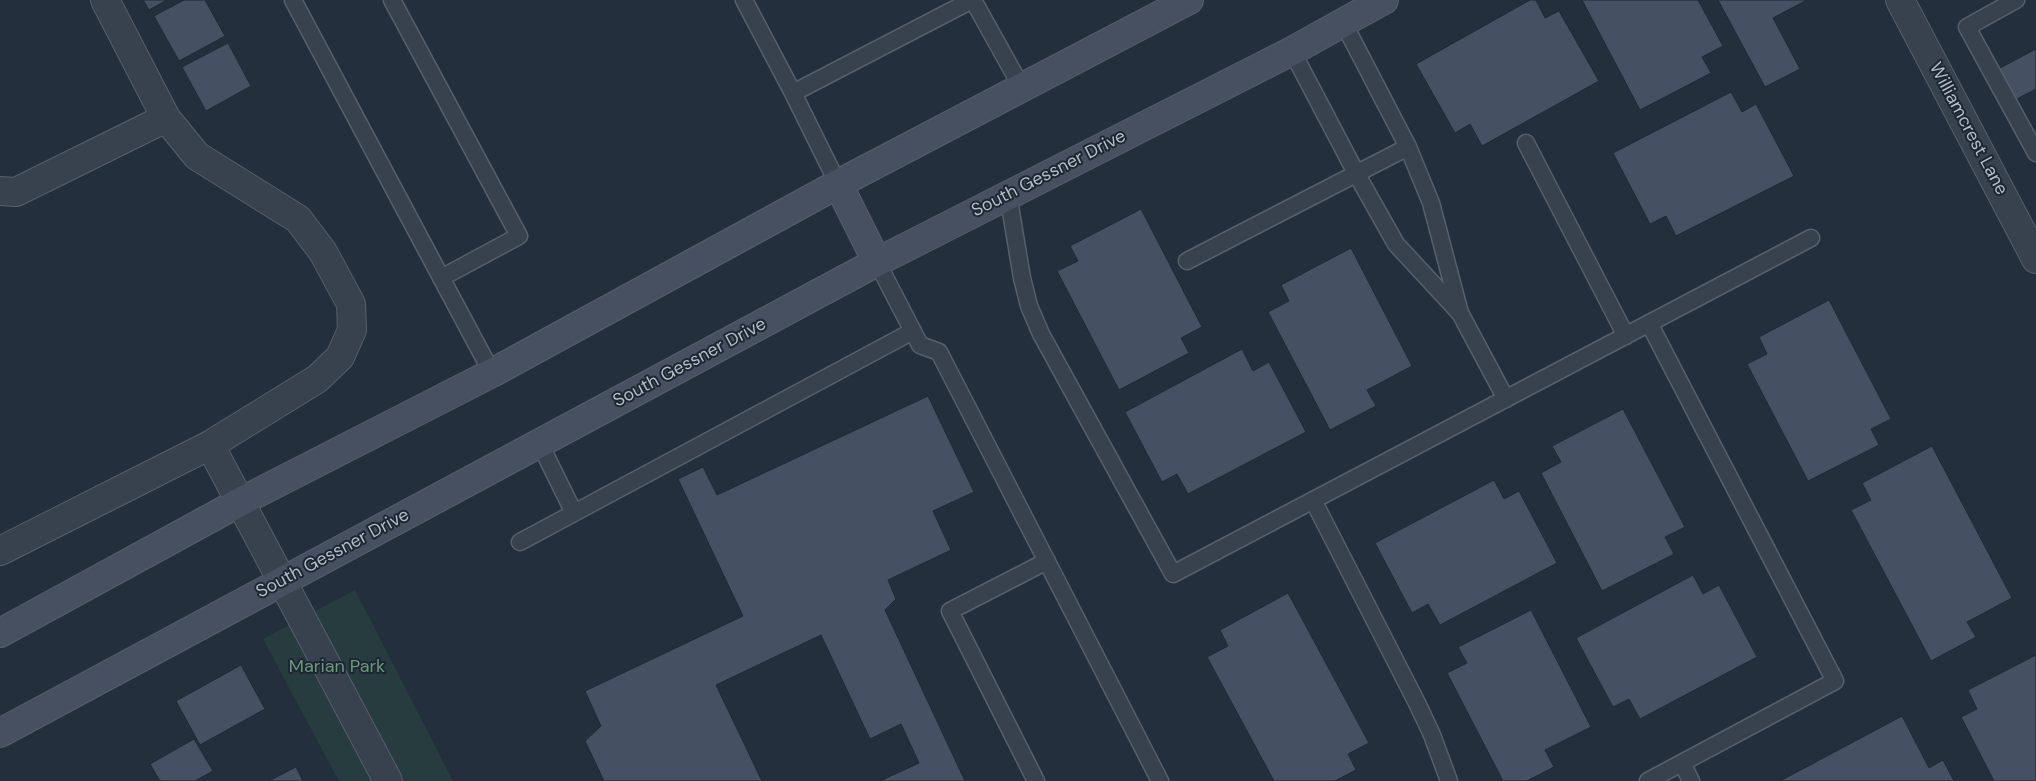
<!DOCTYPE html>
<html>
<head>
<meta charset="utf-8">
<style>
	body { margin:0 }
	canvas { display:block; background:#242f3e }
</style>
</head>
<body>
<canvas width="2036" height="781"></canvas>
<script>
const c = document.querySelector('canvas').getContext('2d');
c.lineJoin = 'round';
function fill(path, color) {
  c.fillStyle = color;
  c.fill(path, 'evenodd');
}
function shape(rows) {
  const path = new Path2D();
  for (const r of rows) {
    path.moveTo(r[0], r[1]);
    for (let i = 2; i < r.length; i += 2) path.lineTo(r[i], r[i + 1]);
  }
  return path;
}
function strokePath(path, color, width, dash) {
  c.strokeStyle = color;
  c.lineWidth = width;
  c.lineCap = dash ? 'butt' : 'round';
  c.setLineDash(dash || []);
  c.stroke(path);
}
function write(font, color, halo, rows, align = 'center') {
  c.font = font + ' "DM Sans",sans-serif';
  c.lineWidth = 4;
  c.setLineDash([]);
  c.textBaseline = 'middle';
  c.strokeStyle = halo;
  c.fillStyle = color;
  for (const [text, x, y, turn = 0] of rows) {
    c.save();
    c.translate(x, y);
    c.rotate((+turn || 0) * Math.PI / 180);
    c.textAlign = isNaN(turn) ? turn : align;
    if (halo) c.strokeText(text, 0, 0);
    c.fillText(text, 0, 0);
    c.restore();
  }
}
const green = shape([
	[355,590,453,781,339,781,263,639]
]);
const building = shape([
	[143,0,167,0,149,10,143,0],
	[184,0,205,0,225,36,179,61,154,16,184,0],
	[1530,0,1536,0,1545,18,1559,11,1599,81,1482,146,1470,124,1455,133,1416,64,1530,0],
	[1582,0,1698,0,1723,46,1702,57,1711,73,1640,110,1582,0],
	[1718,0,1807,0,1773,18,1800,69,1765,87,1718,0],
	[228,43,251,86,206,111,182,67,228,43],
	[2036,49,2036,89,2015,100,1998,69,2036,49],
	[1731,92,1742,112,1756,104,1794,176,1676,236,1666,216,1650,224,1613,153,1731,92],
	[1141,209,1202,327,1181,338,1189,353,1119,390,1057,271,1078,261,1070,246,1141,209],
	[1351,248,1412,366,1367,390,1376,406,1330,430,1268,312,1289,301,1281,285,1351,248],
	[1829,300,1891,419,1871,429,1879,445,1808,481,1747,364,1767,354,1759,337,1829,300],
	[1242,349,1253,371,1269,362,1306,432,1188,494,1177,474,1162,482,1125,412,1242,349],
	[928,396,974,492,933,511,951,550,888,580,896,599,885,610,965,781,880,781,919,763,901,724,870,739,821,635,716,685,762,781,604,781,585,741,601,726,585,691,743,616,678,479,703,467,717,495,928,396],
	[1623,409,1685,527,1665,537,1674,554,1602,591,1541,473,1561,462,1552,446,1623,409],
	[1932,446,2012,598,1967,622,1976,637,1931,661,1851,510,1871,500,1862,483,1932,446],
	[1494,480,1504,499,1519,491,1557,563,1440,625,1428,604,1412,613,1375,543,1494,480],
	[1693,575,1703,594,1719,585,1757,657,1640,719,1629,699,1613,707,1576,638,1693,575],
	[1288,593,1369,743,1348,754,1356,770,1335,781,1274,781,1207,657,1228,646,1220,630,1288,593],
	[1531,610,1591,727,1545,750,1554,767,1527,781,1503,781,1447,673,1467,663,1458,647,1531,610],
	[2036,655,2036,781,1994,781,1961,717,1977,709,1968,690,2036,655],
	[241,665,265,709,200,745,176,701,241,665],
	[1902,716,1929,768,1943,760,1954,781,1780,781,1902,716],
	[194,739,213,771,195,781,160,781,150,764,194,739],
	[296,767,303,781,269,781,296,767]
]);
const lane = shape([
	[293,0,492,373],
	[392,0,519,236,441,278],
	[744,0,793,93,838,184],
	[973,0,1022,88],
	[2016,0,1967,27,2036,153],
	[1343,22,1408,147,1431,203,1460,313,1506,399],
	[1292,51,1356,173,1396,244,1458,311],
	[793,93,972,0],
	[1526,143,1626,336],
	[1008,194,1022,278,1029,306,1041,334,1173,574,1811,238],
	[1187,261,1408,147],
	[877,262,920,345,939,352,1160,781],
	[540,444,574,513],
	[1313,500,1418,705,1432,735,1449,781],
	[520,542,913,331],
	[1682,763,1691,781],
	[1036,781,950,611,1047,561],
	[1648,781,1835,681,1649,323]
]);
const street = shape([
	[1900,0,2036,259],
	[0,191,16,192,166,118],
	[210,445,388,781],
	[0,551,210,445,317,379,340,357,352,330,351,304,323,252,298,219,197,156,166,118,105,0]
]);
const secondary = shape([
	[838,184,877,262],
	[0,633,240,502,492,373,838,184,1189,0],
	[0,733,877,262,1292,51,1384,0]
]);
const streetNames = [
	["Williamcrest Lane",1968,129,62],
	["South Gessner Drive",1049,174,-27],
	["South Gessner Drive",690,363,-28],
	["South Gessner Drive",333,554,-28]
];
const parkNames = [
	["Marian Park",337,667]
];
fill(green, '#263c3f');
fill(building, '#455162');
strokePath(building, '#1f2835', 1);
strokePath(lane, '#565f6c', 19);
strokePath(street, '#565f6c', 30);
strokePath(secondary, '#565f6c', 30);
strokePath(lane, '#38414e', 16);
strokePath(street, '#38414e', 28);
strokePath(secondary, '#465061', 28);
write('18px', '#b4bcc9', '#1d2633', streetNames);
write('18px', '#6b9a76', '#1d2633', parkNames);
</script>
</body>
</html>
